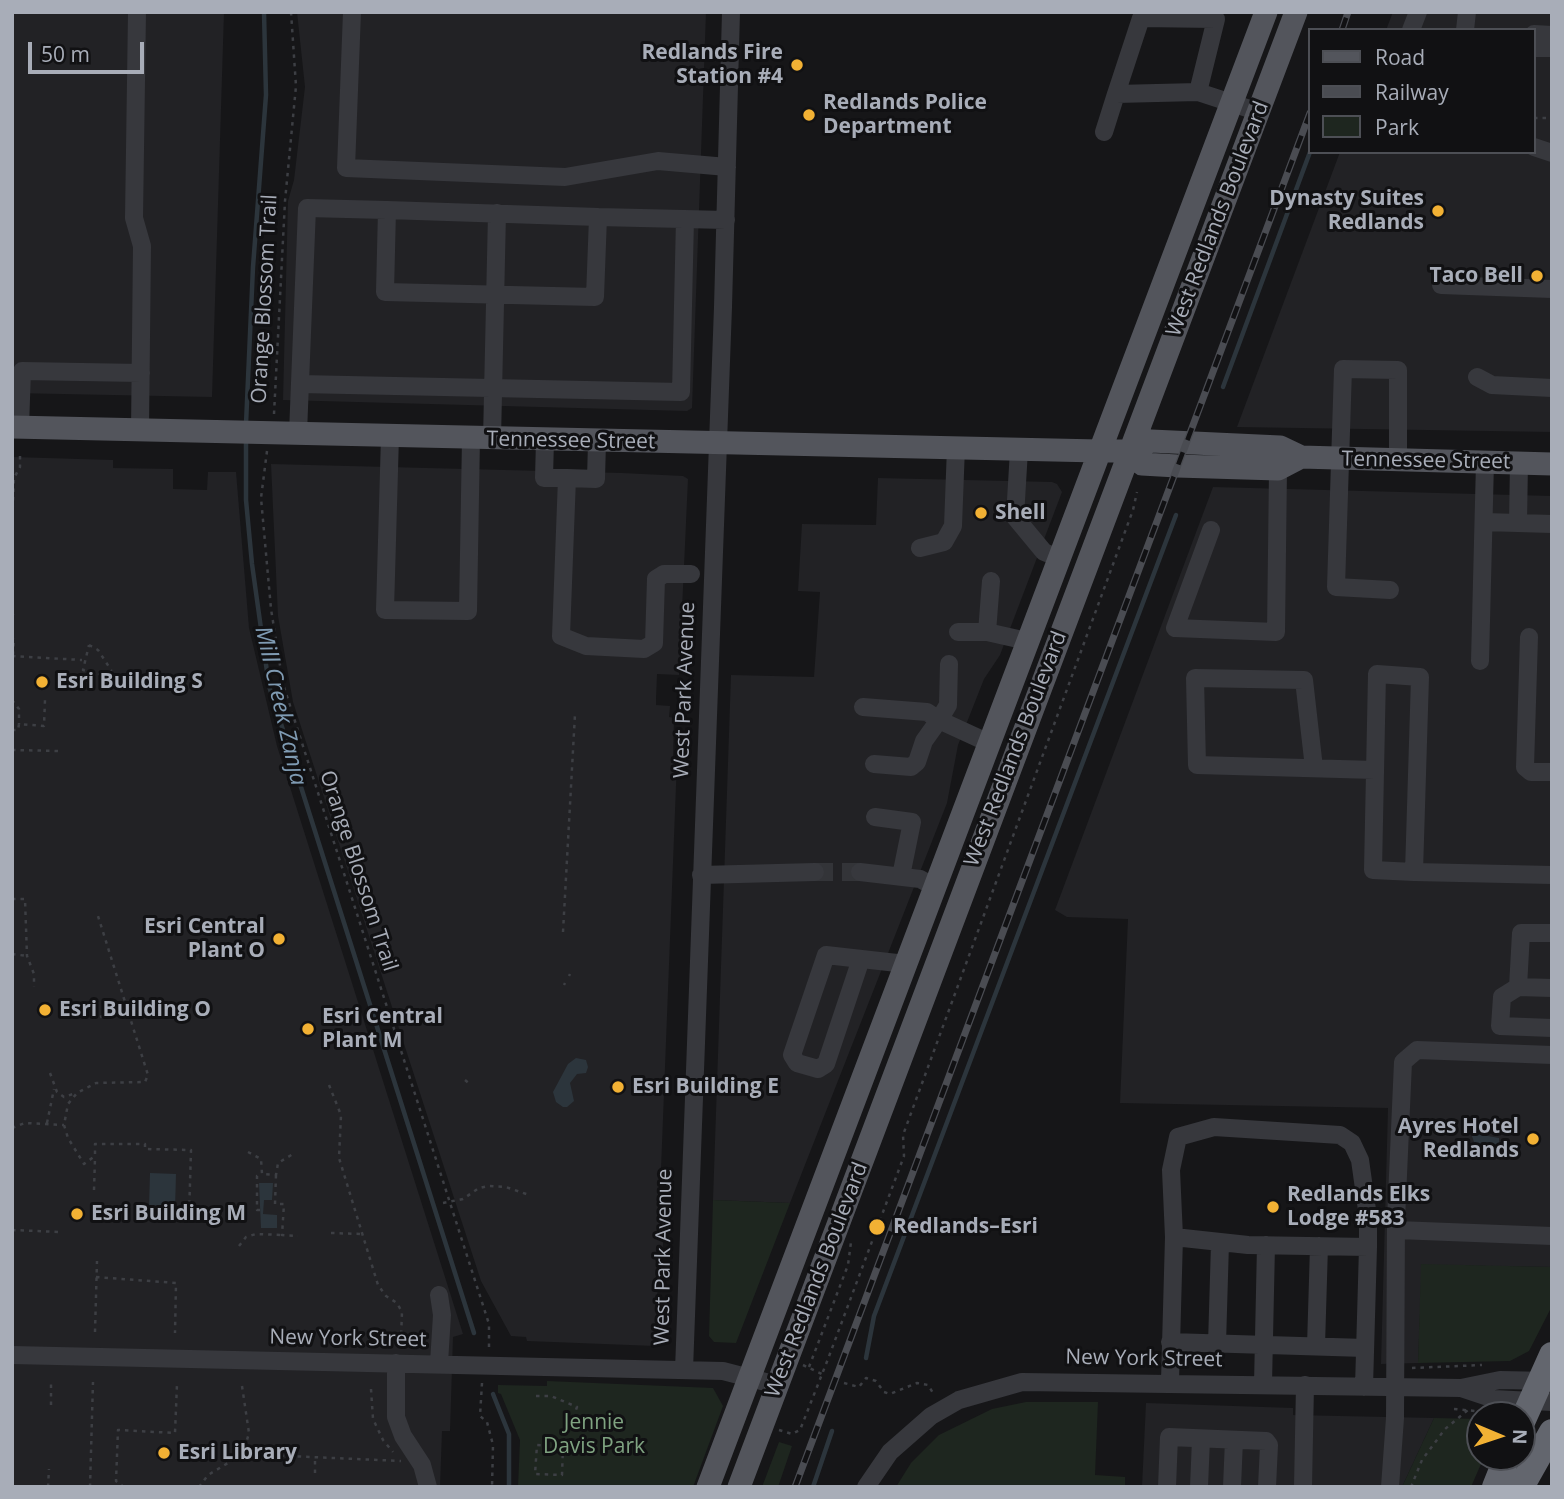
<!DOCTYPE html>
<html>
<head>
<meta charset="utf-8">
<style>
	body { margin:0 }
	#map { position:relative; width:1564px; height:1499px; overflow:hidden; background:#161618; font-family:"Open Sans",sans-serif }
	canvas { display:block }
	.frame { position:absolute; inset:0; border:14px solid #a8adb8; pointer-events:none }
	.legend { position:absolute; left:1308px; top:28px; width:228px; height:126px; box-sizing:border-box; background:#111113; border:2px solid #4d4f55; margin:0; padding:9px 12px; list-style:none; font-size:21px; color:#a8adb8 }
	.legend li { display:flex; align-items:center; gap:14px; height:35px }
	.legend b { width:35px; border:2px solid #4d4f55 }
	.north { position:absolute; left:1466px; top:1401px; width:70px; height:70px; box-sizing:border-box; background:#111113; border:2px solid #4d4f55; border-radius:50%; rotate:92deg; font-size:19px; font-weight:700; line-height:28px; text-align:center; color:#a8adb8 }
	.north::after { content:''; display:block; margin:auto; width:24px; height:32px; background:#f2b134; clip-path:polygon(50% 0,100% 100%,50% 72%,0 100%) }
	.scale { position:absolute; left:28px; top:42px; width:116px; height:32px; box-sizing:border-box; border:4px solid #a8adb8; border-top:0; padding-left:9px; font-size:21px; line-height:24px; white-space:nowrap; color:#a8adb8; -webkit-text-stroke:5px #111113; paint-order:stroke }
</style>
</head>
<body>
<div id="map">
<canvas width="1564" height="1499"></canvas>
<div class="frame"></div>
<ul class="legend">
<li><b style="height:9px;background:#53555c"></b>Road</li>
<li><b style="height:9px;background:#4a4c52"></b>Railway</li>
<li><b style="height:19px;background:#1e261f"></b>Park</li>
</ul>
<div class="north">N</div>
<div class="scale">50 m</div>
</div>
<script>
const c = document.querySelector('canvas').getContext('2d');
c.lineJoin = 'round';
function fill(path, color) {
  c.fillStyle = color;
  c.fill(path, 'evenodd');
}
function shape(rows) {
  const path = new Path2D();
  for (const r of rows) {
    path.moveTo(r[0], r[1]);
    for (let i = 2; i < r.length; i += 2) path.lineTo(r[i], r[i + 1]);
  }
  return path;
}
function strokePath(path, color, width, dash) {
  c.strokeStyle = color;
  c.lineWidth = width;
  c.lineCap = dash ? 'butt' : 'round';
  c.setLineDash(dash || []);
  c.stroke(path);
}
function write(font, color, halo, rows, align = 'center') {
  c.font = font + ' "Open Sans",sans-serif';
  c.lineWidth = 6;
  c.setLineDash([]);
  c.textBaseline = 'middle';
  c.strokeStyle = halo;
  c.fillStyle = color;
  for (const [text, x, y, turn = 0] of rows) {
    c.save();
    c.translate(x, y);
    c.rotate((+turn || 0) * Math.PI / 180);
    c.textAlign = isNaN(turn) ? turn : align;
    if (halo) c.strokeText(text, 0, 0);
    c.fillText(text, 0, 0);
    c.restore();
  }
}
const built = shape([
	[12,12,224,12,212,397,12,393],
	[297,12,706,12,692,408,687,411,283,400,288,201,294,180,305,87],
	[1393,12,1552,12,1552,432,1237,427,1340,152,1534,152,1534,30,1386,30],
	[12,457,113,460,113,468,173,469,173,489,207,490,208,472,236,472,249,628,277,746,463,1334,453,1337,450,1431,442,1431,440,1487,12,1487],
	[271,464,622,473,683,476,688,479,679,675,657,674,656,699,656,705,670,706,669,717,674,718,673,760,677,760,660,1195,665,1196,662,1269,656,1300,664,1321,663,1337,655,1346,527,1341,526,1337,511,1336,481,1281,293,702,278,616],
	[878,478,1052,482,1057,484,1062,492,1000,655,984,679,958,745,947,803,790,1203,713,1200,731,675,814,677,820,592,798,591,802,524,876,525],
	[1213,487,1552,496,1552,1267,1422,1265,1418,1363,1381,1364,1388,1108,1120,1103,1128,919,1067,917,1055,910],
	[1146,1403,1293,1408,1293,1415,1434,1418,1402,1487,1142,1487]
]);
const green = shape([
	[713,1200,790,1203,736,1343,714,1342,709,1336],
	[1421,1264,1552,1267,1552,1306,1529,1351,1510,1361,1418,1363],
	[547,1381,713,1388,723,1406,693,1487,518,1487,520,1440,501,1394,498,1393,498,1385,547,1386],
	[1026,1402,1098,1402,1095,1475,1125,1477,1125,1487,896,1487,911,1463,939,1435,992,1409],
	[1434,1418,1480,1419,1480,1457,1484,1457,1471,1487,1402,1487],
	[779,1442,792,1446,778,1487,762,1487]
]);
const water = shape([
	[576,1058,586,1060,588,1067,586,1073,577,1074,570,1083,574,1101,567,1107,563,1107,556,1102,553,1092,568,1064],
	[1471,1133,1499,1138,1499,1152,1476,1148],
	[150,1173,176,1174,175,1209,149,1208],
	[259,1183,273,1183,272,1200,264,1200,263,1214,277,1215,277,1228,261,1228]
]);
const stream = shape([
	[1223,387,1310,152],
	[246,424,253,267,266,95,264,12],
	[246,439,246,500,252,564,269,686,474,1333],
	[866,1358,874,1316,1176,515],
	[493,1394,509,1434,509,1487],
	[813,1487,832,1431]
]);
const minorTunnel = shape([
	[815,872,860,872]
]);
const path = shape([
	[1534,118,1552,118],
	[274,414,285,201,296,86,291,12],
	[267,451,261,498,271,609,283,684,489,1324,489,1348],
	[12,526,14,478,20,467,20,453],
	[12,612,14,617],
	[89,645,98,650,111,670,111,677,83,670,89,645],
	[12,656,82,660],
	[12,672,14,638],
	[12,700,19,709,19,724],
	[12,730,18,730,19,724,44,726,45,700],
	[12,750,60,751],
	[12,899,25,899,27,956,34,974,34,987],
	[98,916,148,1075,145,1082,96,1083,77,1093,68,1104,64,1125,68,1138,84,1164,95,1156,95,1144,145,1144,145,1149,191,1150,189,1216,143,1215],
	[563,932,575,714],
	[12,954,27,956],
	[569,976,570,974],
	[564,985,565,983],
	[100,1017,127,1007],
	[50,1073,57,1092,64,1097,73,1094],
	[465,1080,471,1085],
	[329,1085,341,1115,339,1158,378,1285,386,1296,397,1303,402,1312,401,1338],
	[47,1123,54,1089],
	[12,1128,25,1123,64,1125],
	[248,1152,261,1159,262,1174,276,1175,278,1163,293,1154],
	[276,1175,275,1204,284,1204,282,1235,298,1236],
	[94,1190,95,1158],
	[443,1203,463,1199,479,1188,488,1186,506,1187,529,1195],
	[260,1210,257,1210,257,1176,262,1174],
	[189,1216,198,1219],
	[12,1230,60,1232],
	[331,1233,362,1234],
	[239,1246,246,1237,256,1234,282,1235],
	[96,1277,176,1283,175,1333],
	[95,1332,97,1261],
	[803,1365,826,1376],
	[809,1367,848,1265,851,1242],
	[1412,1368,1482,1365],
	[482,1383,480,1416,487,1422,493,1445,492,1487],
	[844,1383,859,1387,866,1378,876,1381,884,1392,890,1394,917,1383,928,1385,933,1393],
	[242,1386,249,1433,243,1454],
	[371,1389,373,1419,383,1440,393,1452],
	[536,1396,551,1396,577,1407,563,1446,562,1475,535,1474,537,1445,563,1446],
	[51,1405,51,1382],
	[1454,1409,1475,1411],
	[779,1430,792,1434,800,1430,828,1359,904,1156,903,1135,1133,510,1137,492],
	[315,1473,315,1457],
	[48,1487,49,1469],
	[90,1487,93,1382],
	[124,1487,116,1481,118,1430,175,1433,177,1384],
	[199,1487,208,1475,243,1454,401,1461],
	[1411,1487,1422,1460,1445,1429,1468,1410]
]);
const minor = shape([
	[137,12,134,218,142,246,140,430],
	[352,12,346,168,565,177,658,161,727,167],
	[1411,30,1418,12],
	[1465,30,1467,12],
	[1534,34,1552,35],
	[1534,48,1552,48],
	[1116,94,1141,18,1216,19,1198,92],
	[1104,132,1116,94,1198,92,1259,112],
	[1534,147,1552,153],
	[387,210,598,217],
	[1441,285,1552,289],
	[1477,377,1492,385,1552,388],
	[300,384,681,392,685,219],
	[20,427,22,371,141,373],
	[298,433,307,208,387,210,385,292,595,297,598,217,726,220],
	[390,436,385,610,468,611,471,438],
	[492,439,497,213],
	[545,440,544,478,567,478],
	[597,442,596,479,567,478,561,636,586,646,644,649,654,643,656,579,664,574,691,574],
	[1019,450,1015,517,1044,552,1059,558],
	[1519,463,1518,523,1552,524],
	[1484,522,1518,523],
	[1211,530,1175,628,1276,632,1278,469],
	[920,548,944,542,953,526,956,447],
	[1390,590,1336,587,1343,369,1398,370,1398,460],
	[958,632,987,632,1027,641],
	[987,632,991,581],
	[1529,637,1525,767,1531,772,1552,772],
	[1480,661,1485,462],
	[863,707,927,712,939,720,948,705,949,664],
	[874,764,911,767,917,762,924,741,939,720,989,743],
	[1314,768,1304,680,1195,678,1197,765,1375,770],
	[875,817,912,822,901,876],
	[860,872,920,879,935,887],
	[1414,872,1420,677,1377,674,1373,870,1414,872,1552,875],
	[701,875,815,872],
	[861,959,826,1064,818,1069,797,1063,792,1055,826,955,906,964],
	[1518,987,1521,933,1552,933],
	[1552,988,1518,987,1502,997,1500,1026,1552,1028],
	[1397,1230,1552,1236],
	[1174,1237,1171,1170,1178,1137,1214,1127,1340,1135,1352,1143,1360,1160,1368,1217,1368,1247],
	[1170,1342,1365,1348],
	[1217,1344,1220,1243],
	[1316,1346,1319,1246],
	[12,1355,723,1371,777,1385],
	[396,1363,396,1417,403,1436,422,1465,428,1487],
	[439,1363,442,1315,439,1295],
	[684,1370,723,307,731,12],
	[1170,1381,1174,1237,1248,1245,1368,1247,1364,1387],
	[1263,1384,1266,1245],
	[1461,1388,1494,1399,1552,1402],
	[866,1487,890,1452,931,1416,959,1400,1022,1382,1461,1388,1500,1380,1550,1381],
	[1167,1487,1169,1437,1266,1441,1269,1445,1267,1487],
	[1199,1487,1201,1439],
	[1232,1487,1234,1440],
	[1303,1487,1305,1385],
	[1390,1487,1395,1418,1396,1220,1403,1062,1417,1050,1552,1055]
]);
const major = shape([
	[12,427,1099,451,1129,451,1151,441,1280,447,1301,457,1552,464],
	[1129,451,1142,464,1177,466,1278,469,1301,457],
	[708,1487,1266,12],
	[739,1487,1296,12]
]);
const highway = shape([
	[1495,1487,1507,1457],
	[1521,1487,1552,1432]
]);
const rail = shape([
	[1342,30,1348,12],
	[795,1487,1310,113]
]);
const highwayBridge = shape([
	[1522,1422,1552,1355]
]);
const markers = [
	[797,65,7,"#f2b134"],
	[809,115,7,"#f2b134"],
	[1438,211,7,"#f2b134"],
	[1537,276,7,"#f2b134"],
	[981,513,7,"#f2b134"],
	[42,682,7,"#f2b134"],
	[279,939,7,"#f2b134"],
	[45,1010,7,"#f2b134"],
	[308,1029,7,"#f2b134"],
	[618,1087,7,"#f2b134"],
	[1533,1139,7,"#f2b134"],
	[1273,1207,7,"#f2b134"],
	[77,1214,7,"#f2b134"],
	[877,1227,9,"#f2b134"],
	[164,1453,7,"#f2b134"]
];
const poiNames = [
	["Redlands Fire",783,53,"right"],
	["Station #4",783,77,"right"],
	["Redlands Police",823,103],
	["Department",823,127],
	["Dynasty Suites",1424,199,"right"],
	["Redlands",1424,223,"right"],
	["Taco Bell",1523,276,"right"],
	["Shell",995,513],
	["Esri Building S",56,682],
	["Esri Central",265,927,"right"],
	["Plant O",265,951,"right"],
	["Esri Building O",59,1010],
	["Esri Central",322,1017],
	["Plant M",322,1041],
	["Esri Building E",632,1087],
	["Ayres Hotel",1519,1127,"right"],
	["Redlands",1519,1151,"right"],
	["Redlands Elks",1287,1195],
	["Lodge #583",1287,1219],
	["Esri Building M",91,1214],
	["Redlands–Esri",893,1227],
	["Esri Library",178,1453]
];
const streetNames = [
	["West Redlands Boulevard",1218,219,-69],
	["Orange Blossom Trail",265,299,-87],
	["Tennessee Street",571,441,1],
	["Tennessee Street",1426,461,1],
	["West Park Avenue",685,690,-88],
	["West Redlands Boulevard",1016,749,-69],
	["Orange Blossom Trail",358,871,72],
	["West Park Avenue",664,1257,-89],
	["West Redlands Boulevard",817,1280,-69],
	["New York Street",348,1339,1],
	["New York Street",1144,1359,1]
];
const parkNames = [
	["Jennie",594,1423],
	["Davis Park",594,1447]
];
const waterNames = [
	["Mill Creek Zanja",280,706,77]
];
fill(built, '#222225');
fill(green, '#1e261f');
fill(water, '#2c353c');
strokePath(stream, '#2c353c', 4.5);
strokePath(minorTunnel, '#333438', 18, [18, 9]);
strokePath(path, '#3d3f44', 2.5, [3.5, 5]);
strokePath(minor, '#37383d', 18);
strokePath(major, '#53555c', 23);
strokePath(highway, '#63666e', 26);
strokePath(rail, '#4a4c52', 7);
strokePath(rail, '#111113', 4.5, [13]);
strokePath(highwayBridge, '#63666e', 26);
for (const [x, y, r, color] of markers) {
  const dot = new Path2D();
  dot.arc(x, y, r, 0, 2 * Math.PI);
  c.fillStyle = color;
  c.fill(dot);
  strokePath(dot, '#111113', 2.5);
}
write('bold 21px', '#a8adb8', '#111113', poiNames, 'left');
write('21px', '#a8adb8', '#111113', streetNames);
write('21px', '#7fa381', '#111113', parkNames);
write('italic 23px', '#7f9bb3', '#111113', waterNames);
</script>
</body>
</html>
